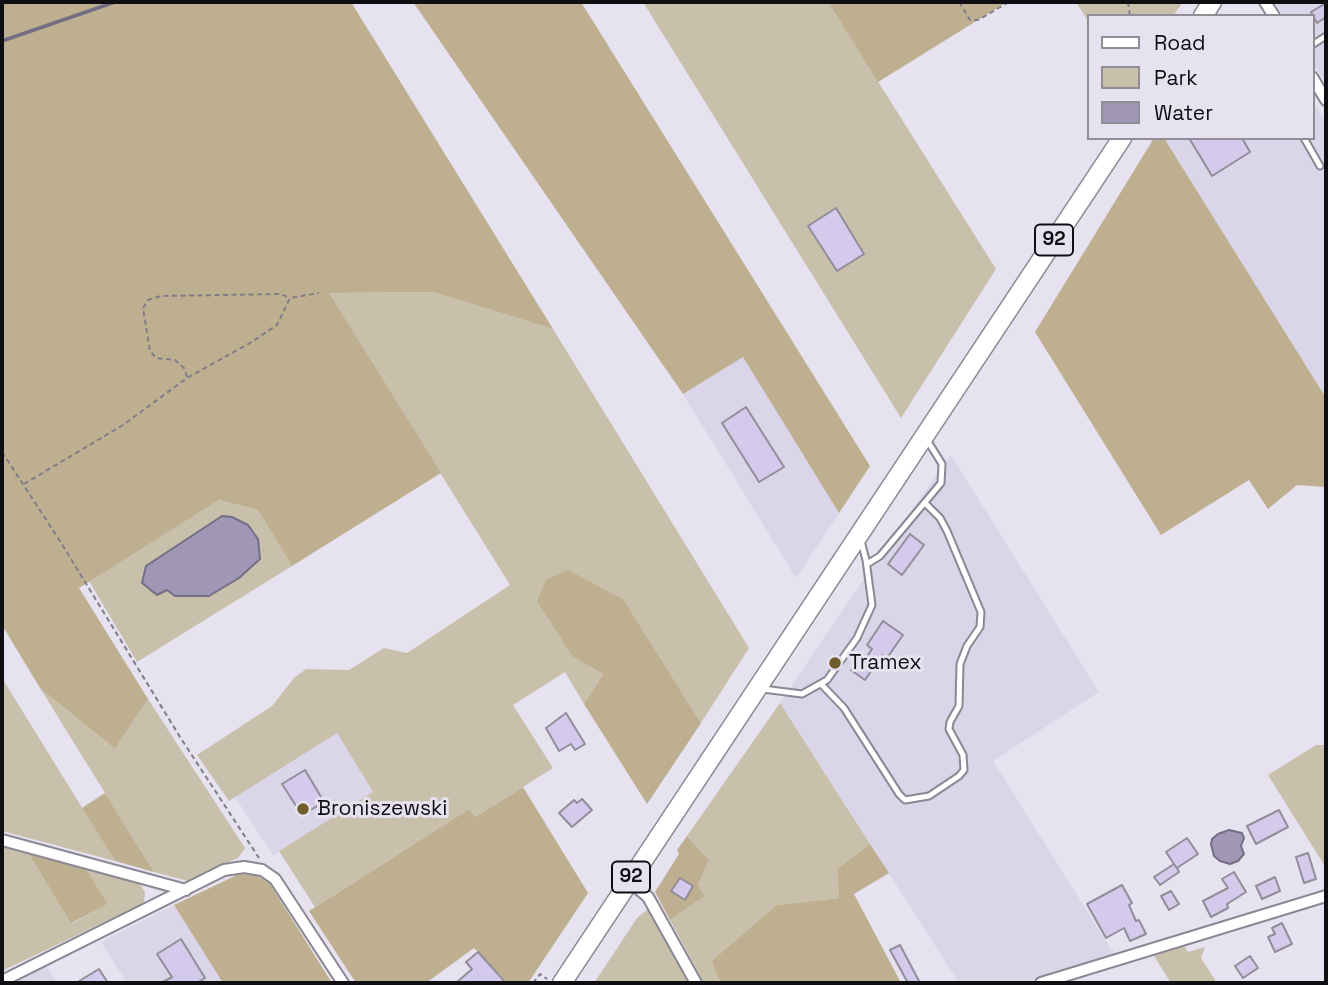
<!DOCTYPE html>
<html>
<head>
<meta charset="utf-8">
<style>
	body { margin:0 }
	#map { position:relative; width:1328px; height:985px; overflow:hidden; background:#e6e2ef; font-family:"Space Grotesk",sans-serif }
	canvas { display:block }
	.frame { position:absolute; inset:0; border:4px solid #0f0e12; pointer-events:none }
	.legend { position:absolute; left:1087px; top:14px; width:228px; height:126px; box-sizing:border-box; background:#e6e2ef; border:2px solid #908d97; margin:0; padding:9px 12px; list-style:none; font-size:21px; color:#0f0e12 }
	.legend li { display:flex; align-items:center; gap:14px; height:35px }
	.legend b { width:35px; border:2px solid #908d97 }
</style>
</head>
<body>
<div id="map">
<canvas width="1328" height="985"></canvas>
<div class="frame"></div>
<ul class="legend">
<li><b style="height:9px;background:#fff"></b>Road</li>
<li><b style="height:19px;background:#c9c0ac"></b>Park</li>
<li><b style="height:19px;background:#a097b6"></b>Water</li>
</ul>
</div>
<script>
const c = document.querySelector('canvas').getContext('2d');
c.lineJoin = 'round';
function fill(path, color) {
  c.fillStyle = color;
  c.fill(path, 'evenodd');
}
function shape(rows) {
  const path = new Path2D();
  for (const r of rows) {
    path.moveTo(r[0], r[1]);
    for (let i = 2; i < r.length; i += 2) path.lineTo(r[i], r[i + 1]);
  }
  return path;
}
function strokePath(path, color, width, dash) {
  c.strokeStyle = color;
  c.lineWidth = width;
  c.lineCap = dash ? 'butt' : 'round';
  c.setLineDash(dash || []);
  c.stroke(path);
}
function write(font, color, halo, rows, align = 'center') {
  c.font = font + ' "Space Grotesk",sans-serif';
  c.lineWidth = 6;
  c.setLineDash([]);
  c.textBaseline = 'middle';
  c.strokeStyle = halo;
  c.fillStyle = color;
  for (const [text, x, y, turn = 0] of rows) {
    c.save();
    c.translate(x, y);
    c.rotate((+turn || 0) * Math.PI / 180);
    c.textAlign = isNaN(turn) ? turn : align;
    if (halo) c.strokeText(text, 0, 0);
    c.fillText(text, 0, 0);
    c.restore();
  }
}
const built = shape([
	[1275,2,1326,2,1326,84,1312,62,1312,16,1284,16],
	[1312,100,1326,122,1326,398,1164,138,1312,138],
	[743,357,839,513,796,578,683,394],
	[951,455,1099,692,993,761,1116,957,1022,983,959,983,780,703,871,568],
	[336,732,373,792,273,855,235,797],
	[174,905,223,983,127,983,101,942],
	[46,966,57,983,11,983]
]);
const green = shape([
	[643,2,828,2,996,269,901,418],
	[1076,2,1183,2,1173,16,1088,16,1088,21],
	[433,292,553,329,749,648,701,723,624,600,573,657,603,674,584,704,565,672,513,705,553,768,475,817,469,809,315,907,279,851,373,792,337,733,229,801,197,755,272,706,294,678,306,669,349,670,384,648,407,653,510,585,328,293],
	[219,500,258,510,292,566,137,662,89,581],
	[2,678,115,861,2,831],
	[40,688,115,749,148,699,245,848,238,858,188,881,154,872],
	[780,703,870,844,837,869,839,898,777,905,719,981,723,983,704,983,670,920,705,896,698,885,709,860,687,836],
	[1316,745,1326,745,1326,868,1268,775],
	[2,847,29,854,72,923,108,904,86,869,139,883,145,892,144,903,2,971],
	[648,909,666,933,692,983,594,983,637,918],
	[1184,946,1188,952,1205,947,1201,958,1217,983,1171,983,1154,956]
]);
const forest = shape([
	[2,2,351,2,553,329,433,292,329,293,441,473,292,566,258,510,219,500,79,588,148,699,115,749,40,688,2,625],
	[413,2,581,2,870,466,839,513,743,357,683,394],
	[828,2,1007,2,878,82],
	[1154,138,1164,138,1326,398,1326,487,1297,485,1268,509,1249,480,1161,535,1035,332],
	[568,570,624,600,701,723,647,804,584,704,603,674,573,657,537,601,546,580],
	[523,787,588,893,528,983,508,983,474,948,426,983,356,983,309,911,469,809,475,817],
	[105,793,154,872,115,861,82,808],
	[687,836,709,860,698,885,705,896,670,920,655,892,679,854,677,850],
	[870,844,889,873,854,894,901,983,723,983,720,981,712,961,777,905,839,898,837,869],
	[29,854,86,869,108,904,71,923],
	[239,874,256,875,270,884,332,983,223,983,174,905]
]);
const water = shape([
	[222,516,232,517,248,525,258,539,260,559,239,578,209,596,175,596,167,590,157,595,142,583,146,566,222,516],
	[1229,830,1242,833,1244,838,1241,846,1244,854,1238,861,1230,864,1220,861,1214,856,1211,844,1212,839,1218,834,1229,830]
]);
const stream = shape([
	[2,41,115,2]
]);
const building = shape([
	[1326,3,1326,17,1317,23,1311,12,1326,3],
	[1189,138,1242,138,1250,152,1212,176,1189,138],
	[836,208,864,254,837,271,808,226,836,208],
	[746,407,784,467,759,482,722,423,746,407],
	[910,534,924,545,902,575,888,564,910,534],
	[883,621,903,635,887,658,882,655,865,680,851,670,858,661,862,664,872,649,867,645,883,621],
	[566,713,585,744,575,750,571,744,559,751,546,728,566,713],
	[305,770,324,802,302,815,282,784,305,770],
	[582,799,592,810,572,827,559,813,574,800,577,803,582,799],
	[1279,810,1288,827,1256,844,1247,826,1279,810],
	[1187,838,1198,854,1177,868,1179,872,1160,885,1154,877,1174,864,1176,867,1166,852,1187,838],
	[1308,853,1316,879,1304,883,1296,857,1308,853],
	[1234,872,1246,892,1227,904,1228,908,1211,917,1203,901,1228,888,1222,879,1234,872],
	[1275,877,1280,891,1262,899,1256,886,1275,877],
	[680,878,693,886,685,900,671,891,680,878],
	[1122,885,1132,903,1129,905,1136,921,1139,920,1146,934,1130,941,1124,928,1106,938,1087,904,1122,885],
	[1171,891,1179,904,1169,910,1161,896,1171,891],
	[1282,923,1292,944,1275,952,1268,937,1275,934,1272,928,1282,923],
	[181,939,205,978,197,983,161,983,172,977,157,954,181,939],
	[900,945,920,983,908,983,890,950,900,945],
	[478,952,506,983,456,983,472,969,466,962,478,952],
	[1250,956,1258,968,1243,978,1235,966,1250,956],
	[99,969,108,983,76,983,99,969]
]);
const path = shape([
	[959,2,970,20,978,20,1009,2],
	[1128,2,1130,16],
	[1171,16,1182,16],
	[187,377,184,368,175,360,156,358,150,351,143,308,148,300,161,296,281,294,290,298],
	[2,452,60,541,180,737,259,858],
	[24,484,123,425,187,378,250,343,277,325,290,298,319,293],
	[533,983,540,974,547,979]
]);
const service = shape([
	[1312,45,1326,36],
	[1304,138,1320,166],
	[867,564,880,556,941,483,942,464,927,440],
	[821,684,844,708,899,794,905,800,929,796,959,776,964,770,963,755,949,729,950,722,959,706,960,664,967,646,980,627,981,612,947,531,940,518,925,503],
	[763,689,802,694,827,680,857,638,872,605,866,560,861,541]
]);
const minor = shape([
	[1265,2,1274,16],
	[1312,77,1326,100],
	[2,840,186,890],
	[629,881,648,897,696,983],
	[2,981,224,870,244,867,262,870,275,879,343,983],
	[1041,983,1326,896]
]);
const primary = shape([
	[1203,16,1212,2],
	[562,983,1122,138]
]);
const markers = [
	[835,663,7,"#715d2c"],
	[303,809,7,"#715d2c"]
];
const shields = [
	[1054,240,38],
	[631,877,38]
];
const shieldNames = [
	["92",1054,240],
	["92",631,877]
];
const poiNames = [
	["Tramex",849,663],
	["Broniszewski",317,809]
];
fill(built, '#dad5e8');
fill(green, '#c9c0ac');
fill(forest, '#bdaf8f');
fill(water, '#a097b6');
strokePath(water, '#746e85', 2);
strokePath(stream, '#746e85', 3.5);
fill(building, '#d4caeb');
strokePath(building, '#918d99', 2);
strokePath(service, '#8b8793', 9);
strokePath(minor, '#8b8793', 14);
strokePath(primary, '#8b8793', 21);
strokePath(path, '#817e87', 2, [5, 3.5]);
strokePath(service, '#fff', 5);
strokePath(minor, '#fff', 10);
strokePath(primary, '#fff', 18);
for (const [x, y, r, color] of markers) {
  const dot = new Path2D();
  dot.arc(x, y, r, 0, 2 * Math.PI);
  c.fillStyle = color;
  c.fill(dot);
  strokePath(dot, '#e6e2ef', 2.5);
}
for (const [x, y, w] of shields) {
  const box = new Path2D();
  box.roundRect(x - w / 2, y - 15.5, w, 31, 5);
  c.fillStyle = '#e6e2ef';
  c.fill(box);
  strokePath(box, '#0f0e12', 2);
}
write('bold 19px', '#0f0e12', null, shieldNames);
write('21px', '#0f0e12', '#e6e2ef', poiNames, 'left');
</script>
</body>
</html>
